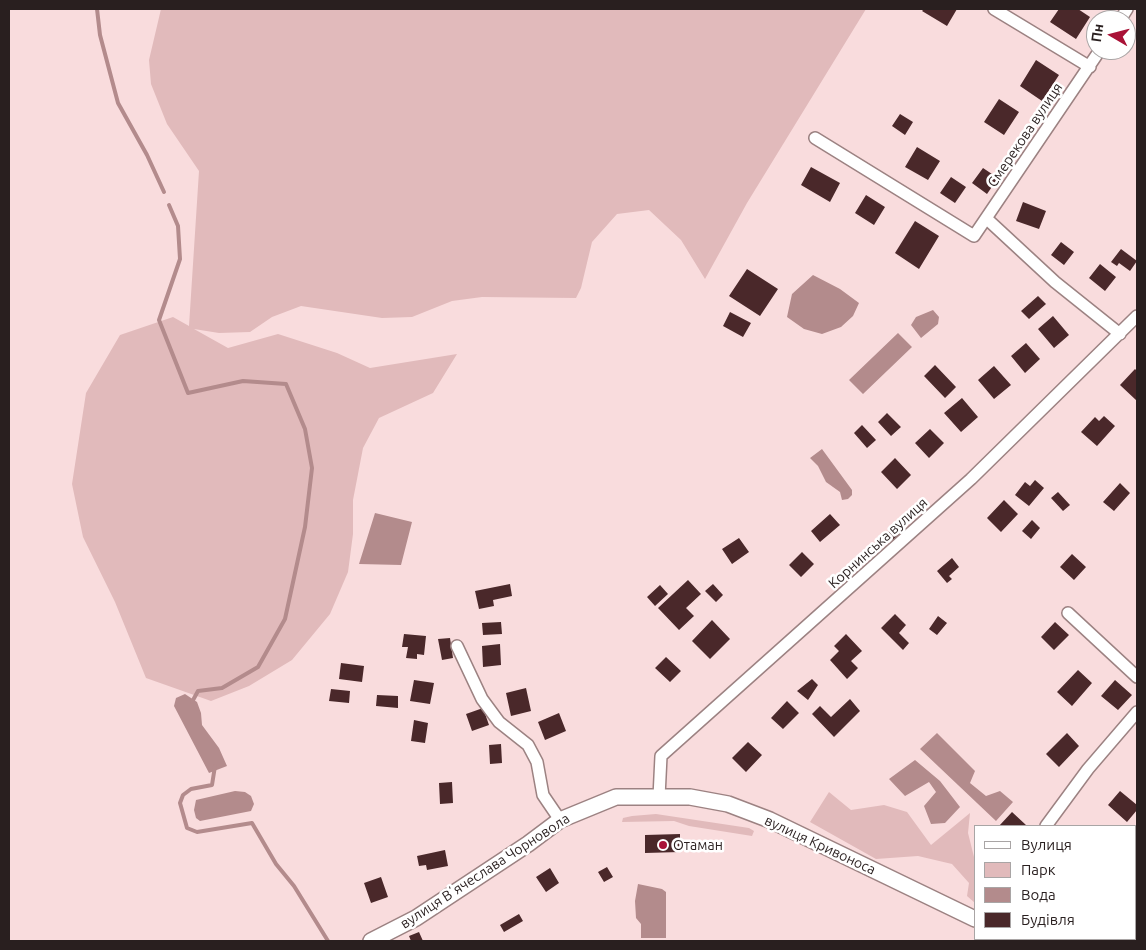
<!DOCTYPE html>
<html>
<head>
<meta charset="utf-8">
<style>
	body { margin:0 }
	#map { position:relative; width:1146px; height:950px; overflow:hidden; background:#f9dcdd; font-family:Ubuntu,sans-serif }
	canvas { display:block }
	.frame { position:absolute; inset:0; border:10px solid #291f1f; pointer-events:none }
	.legend { position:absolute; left:974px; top:825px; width:162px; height:115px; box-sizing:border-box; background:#fff; border:1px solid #a9a5a5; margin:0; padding:6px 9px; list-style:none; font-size:15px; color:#291f1f }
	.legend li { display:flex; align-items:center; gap:10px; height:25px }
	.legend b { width:25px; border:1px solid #a9a5a5 }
	.north { position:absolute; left:1086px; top:10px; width:50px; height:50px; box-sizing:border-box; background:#fff; border:1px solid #a9a5a5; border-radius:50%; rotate:278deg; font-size:14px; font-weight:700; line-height:20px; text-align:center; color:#291f1f }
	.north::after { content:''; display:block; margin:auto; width:18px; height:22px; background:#a91237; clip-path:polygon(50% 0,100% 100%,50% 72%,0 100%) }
</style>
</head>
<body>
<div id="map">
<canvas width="1146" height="950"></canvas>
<div class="frame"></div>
<ul class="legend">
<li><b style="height:6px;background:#fff"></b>Вулиця</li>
<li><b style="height:14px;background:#e1babb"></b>Парк</li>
<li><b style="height:14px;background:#b38b8c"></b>Вода</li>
<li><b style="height:14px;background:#4a282a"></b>Будівля</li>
</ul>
<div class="north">Пн</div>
</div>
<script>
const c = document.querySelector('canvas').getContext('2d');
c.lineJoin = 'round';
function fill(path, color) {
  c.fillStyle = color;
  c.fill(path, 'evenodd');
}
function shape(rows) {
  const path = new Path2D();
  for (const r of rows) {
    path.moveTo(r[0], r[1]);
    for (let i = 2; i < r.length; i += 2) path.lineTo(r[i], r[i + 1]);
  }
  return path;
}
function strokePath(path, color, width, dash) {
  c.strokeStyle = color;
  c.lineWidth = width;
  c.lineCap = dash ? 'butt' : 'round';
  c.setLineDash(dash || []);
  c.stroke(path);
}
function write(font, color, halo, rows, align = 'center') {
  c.font = font + ' Ubuntu,sans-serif';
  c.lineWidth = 5;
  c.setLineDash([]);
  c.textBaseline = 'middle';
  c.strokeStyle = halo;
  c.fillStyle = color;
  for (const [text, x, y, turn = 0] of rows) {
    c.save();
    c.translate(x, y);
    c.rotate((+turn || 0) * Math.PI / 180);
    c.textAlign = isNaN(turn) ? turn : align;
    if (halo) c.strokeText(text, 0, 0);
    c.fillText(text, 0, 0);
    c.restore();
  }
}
const green = shape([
	[161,9,866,9,747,203,705,279,681,240,649,210,617,214,592,242,581,288,576,298,482,297,452,301,412,317,382,318,301,306,272,317,250,332,219,333,194,329,228,348,278,334,337,353,370,368,457,354,433,393,379,418,363,448,353,500,353,534,348,572,330,614,292,660,249,686,211,701,146,678,115,602,83,537,72,484,86,393,120,335,173,317,189,326,199,171,167,124,151,84,149,60],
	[829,792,851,810,884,805,907,812,931,845,970,813,968,833,975,861,975,903,967,896,969,883,952,864,918,856,876,859,810,822],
	[656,814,749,828,754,831,752,836,689,826,674,821,622,822,623,818,632,816]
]);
const water = shape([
	[813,275,840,289,859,303,853,316,841,327,822,334,804,329,787,317,792,294],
	[933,310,939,317,938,324,921,338,911,325,916,317],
	[898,333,912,347,863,394,849,380],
	[822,449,852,490,852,495,848,499,842,500,840,492,826,482,818,466,810,458],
	[375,513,412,522,401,565,359,564],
	[185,694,197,702,201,713,202,725,219,748,227,766,209,773,174,706,176,698],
	[937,733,975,771,970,783,986,796,1000,791,1013,802,996,821,920,749],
	[915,760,940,781,960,807,945,823,931,824,924,806,936,792,929,782,905,796,889,779],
	[235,791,245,792,251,796,254,804,251,811,200,821,196,818,194,810,196,800],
	[638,884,662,889,666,892,666,938,641,938,641,924,636,918,635,901]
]);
const stream = shape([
	[97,9,100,35,118,103,147,155,164,192],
	[169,205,178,226,180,259,159,320,188,393,243,381,286,384,305,429,312,468,305,527,285,619,258,667,222,688,198,691,192,702],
	[215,766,212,785,191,789,183,795,180,803,187,828,197,832,252,823,276,864,294,886,328,941]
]);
const building = shape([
	[924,9,957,9,947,26,922,11],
	[1059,9,1078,9,1090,17,1076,39,1050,22],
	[1036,60,1059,75,1042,101,1020,86],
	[999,99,1019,112,1004,135,984,122],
	[900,114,913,122,905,135,892,126],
	[917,147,940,161,928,180,905,167],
	[811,167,840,183,830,202,801,185],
	[983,168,998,178,987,194,972,183],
	[951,177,966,187,955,203,940,193],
	[866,195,885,207,874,225,855,213],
	[1023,202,1046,211,1039,229,1016,221],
	[915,221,939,236,919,269,895,253],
	[1061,242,1074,252,1064,265,1051,255],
	[1121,249,1137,261,1130,271,1119,263,1117,266,1111,262],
	[1100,264,1116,277,1105,291,1089,278],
	[747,269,778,289,760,316,729,296],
	[1038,296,1046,304,1029,319,1021,311],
	[730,312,751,323,743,337,723,326],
	[1053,316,1069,335,1054,348,1038,329],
	[1026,343,1040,359,1025,373,1011,356],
	[935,365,956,387,945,398,924,376],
	[994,366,1011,385,994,399,978,380],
	[1135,369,1137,371,1137,401,1120,385],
	[962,398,978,417,961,432,944,413],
	[887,413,901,427,891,436,878,422],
	[1104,416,1115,426,1097,446,1081,432,1095,417,1099,421],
	[862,425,876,440,867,448,854,433],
	[930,429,944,443,929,458,915,443],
	[895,458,911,475,897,489,881,472],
	[1035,480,1044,488,1029,506,1015,495,1025,482,1030,486],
	[1120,483,1130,493,1114,511,1103,502],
	[1058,492,1070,505,1063,511,1051,498],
	[1004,500,1018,514,1001,532,987,518],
	[830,514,840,525,820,542,811,531],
	[1032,520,1040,528,1031,539,1022,531],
	[897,524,904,531,891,543,884,536],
	[739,538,749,552,732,564,722,549],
	[802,552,814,564,801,577,789,565],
	[1072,554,1086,567,1074,580,1060,567],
	[952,558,959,567,949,576,952,579,947,583,937,571],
	[688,580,701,594,686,608,694,616,679,630,658,608],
	[510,584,512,596,493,600,494,606,479,609,475,591],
	[713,584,723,595,716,602,705,591],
	[660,585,668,594,655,606,647,597],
	[895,614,906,625,899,633,909,643,903,650,881,628],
	[938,616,947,623,937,635,929,629],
	[712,620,730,639,710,659,692,641],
	[501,622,502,634,483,635,482,623],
	[1055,622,1069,635,1054,650,1041,637],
	[404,634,426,636,424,655,417,654,417,659,406,658,408,647,402,647],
	[846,634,862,651,851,661,858,668,847,679,830,660,839,651,834,646],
	[450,638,453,658,442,660,438,639],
	[500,644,501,665,483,667,482,646],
	[666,657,681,671,670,682,655,668],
	[341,663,364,666,362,682,339,679],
	[1078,670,1092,683,1072,706,1057,692],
	[812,679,818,685,808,700,797,691],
	[414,680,434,683,430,704,410,701],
	[1115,680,1132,695,1118,710,1101,696],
	[526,688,531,711,511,716,506,693],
	[331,689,350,691,349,703,329,701],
	[377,695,398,696,398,708,376,706],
	[850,699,860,711,834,737,812,714,820,706,831,717],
	[787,701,799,713,783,729,771,718],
	[483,708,489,725,472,731,466,714],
	[559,713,566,731,545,740,538,722],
	[414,720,428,723,425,743,411,741],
	[1067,733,1079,746,1059,767,1046,754],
	[748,742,762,755,746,772,732,758],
	[501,744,502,763,490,764,489,745],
	[452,782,453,803,440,804,439,783],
	[1120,791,1137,805,1137,810,1127,822,1108,805],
	[1012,812,1026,825,1025,826,999,826],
	[680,834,680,852,645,853,645,835],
	[445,850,448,866,427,870,426,865,419,866,417,856],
	[607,867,613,877,604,882,598,872],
	[550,868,559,883,546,892,536,877],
	[381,877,388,897,371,903,364,883],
	[519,914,523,921,504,932,500,925],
	[419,932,423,941,411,941,409,936]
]);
const street = shape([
	[994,9,1090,67],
	[1120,20,1127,9],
	[815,138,974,236,1100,50],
	[987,219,1055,282,1120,334],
	[1068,613,1137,677],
	[457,646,482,699,499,722,528,745,537,762,543,795,560,820],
	[659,797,661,756,971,479,1137,316],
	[1046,826,1088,769,1137,712]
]);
const secondary = shape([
	[1016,939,1021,941],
	[371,941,416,918,528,844,560,820,616,797,690,797,728,804,770,820,975,919]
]);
const markers = [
	[663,845,5,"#a91237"]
];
const streetNames = [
	["Смерекова вулиця",1025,135,-56],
	["Корнинська вулиця",878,543,-42],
	["вулиця Кривоноса",820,845,25],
	["вулиця Вʼячеслава Чорновола",485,871,-33]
];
const poiNames = [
	["Отаман",673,845]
];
fill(green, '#e1babb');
fill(water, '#b38b8c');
strokePath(stream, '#b38b8c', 4);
fill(building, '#4a282a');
strokePath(street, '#9c8282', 14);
strokePath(secondary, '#9c8282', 18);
strokePath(street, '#fff', 11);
strokePath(secondary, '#fff', 15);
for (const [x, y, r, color] of markers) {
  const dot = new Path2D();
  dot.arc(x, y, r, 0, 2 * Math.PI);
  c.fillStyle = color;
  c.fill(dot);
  strokePath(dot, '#fff', 2);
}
write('14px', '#291f1f', '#fff', streetNames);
write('14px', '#291f1f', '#fff', poiNames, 'left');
</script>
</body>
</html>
